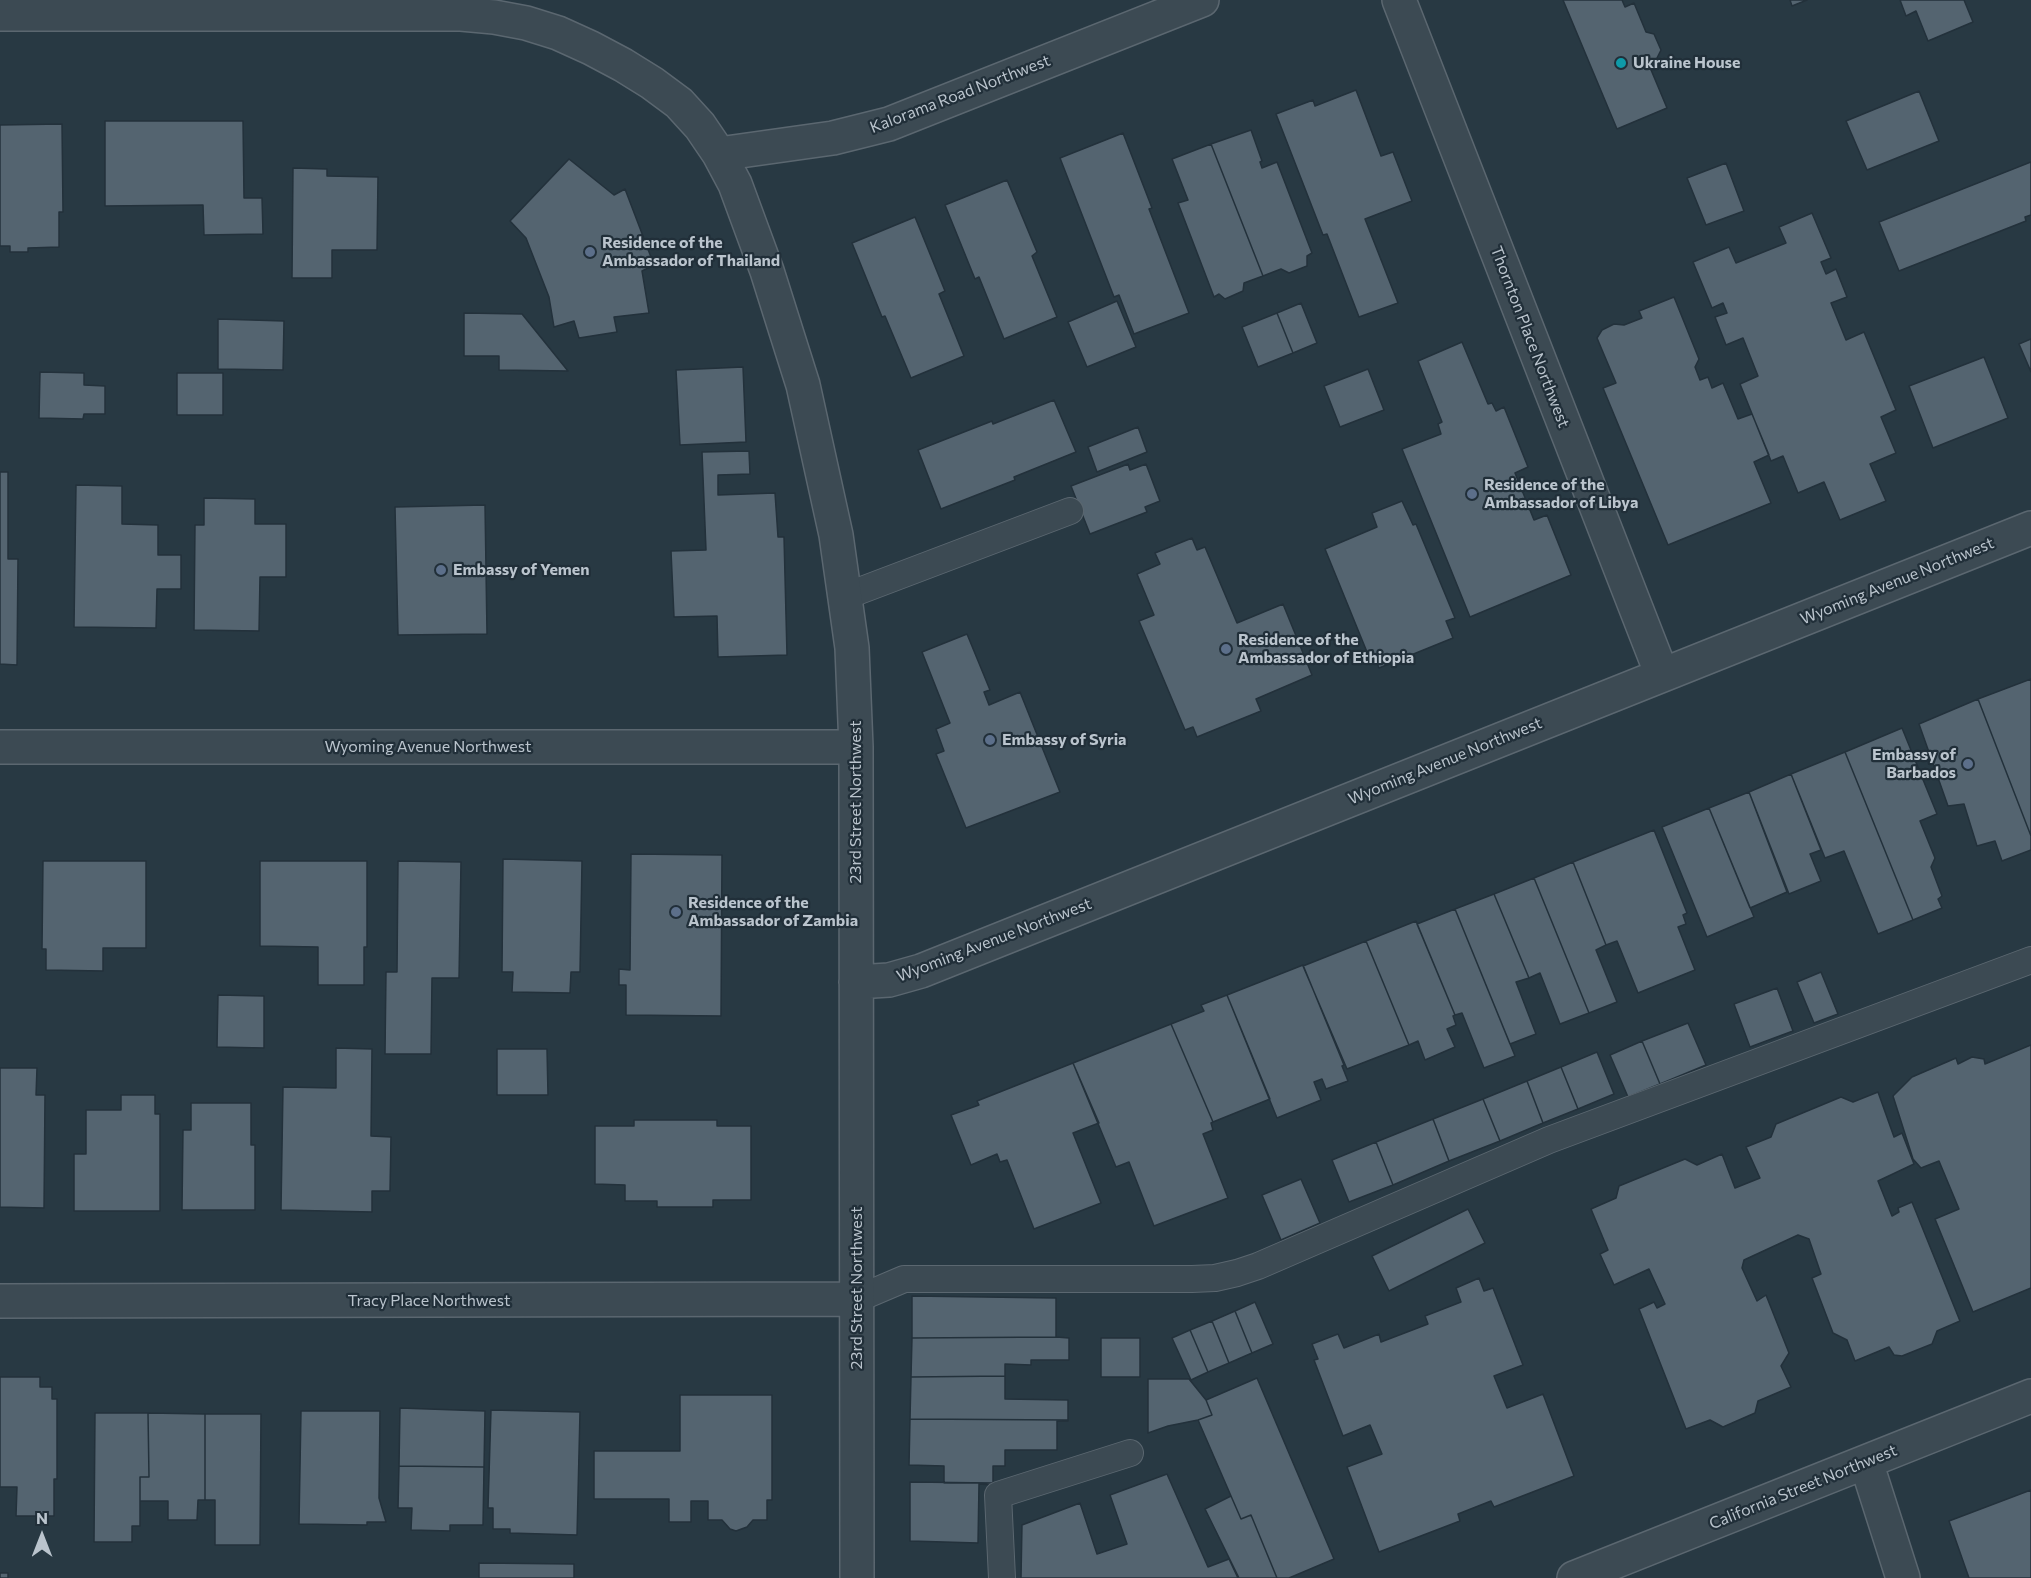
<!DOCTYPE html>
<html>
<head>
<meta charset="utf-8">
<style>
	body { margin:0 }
	#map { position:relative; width:2031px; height:1578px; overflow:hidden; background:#283943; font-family:Commissioner,sans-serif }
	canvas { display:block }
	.north { position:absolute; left:12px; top:1506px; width:60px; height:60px; -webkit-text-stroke:4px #212f39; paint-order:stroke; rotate:0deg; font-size:16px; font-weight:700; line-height:24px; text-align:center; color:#bac4cd }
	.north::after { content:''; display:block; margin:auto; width:21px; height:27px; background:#bac4cd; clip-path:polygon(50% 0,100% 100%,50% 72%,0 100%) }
</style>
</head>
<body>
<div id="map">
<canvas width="2031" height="1578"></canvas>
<div class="north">N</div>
</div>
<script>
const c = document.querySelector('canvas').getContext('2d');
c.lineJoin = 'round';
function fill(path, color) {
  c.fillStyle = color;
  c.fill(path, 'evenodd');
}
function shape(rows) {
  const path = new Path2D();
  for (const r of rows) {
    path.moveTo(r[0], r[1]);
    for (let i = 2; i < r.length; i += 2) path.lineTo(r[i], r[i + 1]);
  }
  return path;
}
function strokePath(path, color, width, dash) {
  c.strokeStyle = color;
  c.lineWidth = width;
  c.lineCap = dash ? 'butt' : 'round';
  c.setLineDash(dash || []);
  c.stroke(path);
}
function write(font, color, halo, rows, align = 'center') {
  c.font = font + ' Commissioner,sans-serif';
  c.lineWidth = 4.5;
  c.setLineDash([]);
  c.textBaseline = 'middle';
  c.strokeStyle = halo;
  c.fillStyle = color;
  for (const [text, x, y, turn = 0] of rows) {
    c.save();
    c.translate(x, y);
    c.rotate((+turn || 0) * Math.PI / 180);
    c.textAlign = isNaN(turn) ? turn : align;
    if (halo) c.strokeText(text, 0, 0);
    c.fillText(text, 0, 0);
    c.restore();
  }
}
const building = shape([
	[1563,0,1622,0,1625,7,1634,3,1646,32,1654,34,1661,50,1656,60,1649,65,1667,108,1617,129,1563,0],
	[1790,0,1807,0,1792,6,1790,0],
	[1900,0,1964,0,1973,22,1928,41,1916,11,1906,16,1900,0],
	[1356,90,1381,156,1393,152,1412,201,1365,219,1398,303,1359,317,1327,234,1323,235,1276,114,1313,100,1315,106,1356,90],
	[1919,91,1939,141,1867,170,1846,121,1919,91],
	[105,121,243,121,244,198,262,198,263,234,204,235,203,205,105,206,105,121],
	[62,124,63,212,59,212,59,247,28,248,28,252,10,252,10,246,0,246,0,125,62,124],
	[1251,130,1262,161,1260,162,1262,168,1277,162,1312,253,1307,256,1307,266,1289,273,1281,269,1263,276,1211,144,1251,130],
	[1123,133,1152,208,1149,209,1189,313,1134,334,1119,295,1114,297,1060,158,1123,133],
	[1211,144,1263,276,1244,283,1243,291,1225,299,1219,294,1214,297,1178,203,1188,200,1172,159,1211,144],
	[569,159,614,195,625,189,654,265,642,271,649,313,614,317,617,332,579,338,574,321,554,327,549,297,526,238,510,221,569,159],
	[2031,162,2031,215,2025,217,2026,221,1899,271,1879,222,2031,162],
	[1726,163,1744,211,1706,225,1687,178,1726,163],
	[293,168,327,169,327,176,378,177,377,250,332,250,332,278,292,278,293,168],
	[1007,180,1037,252,1032,256,1057,317,1004,339,979,277,975,279,945,205,1007,180],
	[1812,213,1831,258,1821,262,1826,274,1836,269,1847,297,1831,303,1846,340,1864,332,1896,410,1881,417,1896,453,1870,464,1886,501,1840,520,1824,482,1798,493,1783,456,1771,461,1740,384,1758,376,1743,338,1726,345,1715,317,1727,313,1723,303,1712,308,1693,262,1729,247,1736,263,1786,243,1779,227,1812,213],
	[915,217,945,291,939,294,964,356,911,378,885,316,882,317,852,243,915,217],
	[1674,297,1699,359,1695,367,1700,380,1708,377,1712,388,1723,383,1738,419,1752,414,1769,455,1754,462,1771,503,1668,545,1603,388,1616,383,1597,338,1602,330,1614,324,1624,325,1642,318,1639,311,1674,297],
	[1117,301,1136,347,1087,367,1068,322,1117,301],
	[1301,303,1317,343,1293,353,1277,313,1301,303],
	[464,313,522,314,568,371,499,370,499,356,464,356,464,313],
	[1277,313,1293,353,1258,367,1242,327,1277,313],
	[218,319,284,321,283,370,218,369,218,319],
	[2031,339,2031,372,2019,344,2031,339],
	[1462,342,1488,404,1492,403,1496,411,1504,407,1528,467,1515,473,1534,520,1547,515,1571,575,1470,617,1402,449,1441,434,1438,424,1442,422,1418,361,1462,342],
	[1984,357,2008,418,1933,448,1909,386,1984,357],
	[743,367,746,442,680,445,676,370,743,367],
	[1368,369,1384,410,1340,427,1324,386,1368,369],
	[40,372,84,373,84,385,105,386,105,414,84,414,83,419,39,418,40,372],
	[177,373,223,373,223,415,177,415,177,373],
	[1054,400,1076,452,1014,477,1015,480,941,509,918,450,992,421,993,424,1054,400],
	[1138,427,1147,452,1097,472,1088,447,1138,427],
	[749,451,750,474,718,475,718,495,775,493,778,537,784,537,787,655,718,657,717,616,674,617,671,551,706,550,702,452,749,451],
	[1128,464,1130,470,1146,464,1160,501,1145,507,1147,512,1090,534,1071,486,1128,464],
	[0,472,8,472,8,559,18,559,17,665,0,664,0,472],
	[76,485,122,486,122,524,158,525,158,555,181,555,181,589,157,589,156,628,74,627,76,485],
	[204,498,255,499,255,524,286,524,286,577,260,577,259,631,194,630,195,525,204,525,204,498],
	[1402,501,1413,525,1416,524,1455,618,1446,621,1453,638,1379,668,1372,650,1367,652,1325,549,1377,527,1372,513,1402,501],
	[485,505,487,634,398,635,395,507,485,505],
	[1192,538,1197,550,1205,547,1237,623,1283,604,1312,675,1256,699,1261,711,1197,737,1193,727,1185,730,1139,621,1154,615,1137,574,1160,564,1155,553,1192,538],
	[967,634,990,690,984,692,989,705,1020,692,1060,792,966,828,936,754,944,751,936,729,950,723,922,652,967,634],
	[2031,679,2031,836,1978,699,2031,679],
	[1978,699,2031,836,2031,850,2002,861,1995,841,1977,846,1964,804,1948,806,1919,724,1978,699],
	[1902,728,1937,814,1920,821,1935,858,1931,867,1942,896,1938,899,1942,908,1913,920,1845,752,1902,728],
	[1845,752,1913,920,1878,934,1844,851,1825,858,1791,774,1845,752],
	[1791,774,1821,850,1810,854,1821,881,1789,894,1749,792,1791,774],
	[1749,792,1787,892,1750,908,1709,808,1749,792],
	[1709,808,1754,917,1707,937,1662,827,1709,808],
	[1654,830,1687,913,1683,915,1686,924,1678,927,1695,970,1638,993,1617,941,1606,945,1573,862,1654,830],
	[631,854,722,855,721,1016,626,1015,626,985,619,985,619,969,630,970,631,854],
	[503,859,582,861,580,972,571,972,570,993,512,992,513,972,502,972,503,859],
	[43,861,146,861,146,948,103,948,103,971,46,970,46,949,42,949,43,861],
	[260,861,367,861,367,947,364,947,364,985,318,985,318,947,260,946,260,861],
	[398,861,461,862,459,978,432,978,431,1054,385,1054,386,972,397,972,398,861],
	[1573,862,1606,945,1596,950,1617,1002,1589,1013,1534,878,1573,862],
	[1534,878,1589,1013,1560,1024,1540,973,1529,978,1494,894,1534,878],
	[1494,894,1529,978,1516,982,1536,1034,1510,1044,1455,909,1494,894],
	[1455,909,1515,1056,1484,1068,1462,1013,1455,1015,1417,924,1455,909],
	[1416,921,1455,1015,1453,1016,1456,1025,1447,1029,1455,1047,1425,1060,1418,1041,1409,1045,1366,941,1416,921],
	[1366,941,1409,1045,1347,1069,1303,966,1366,941],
	[1303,965,1344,1065,1342,1066,1348,1081,1326,1089,1322,1079,1314,1082,1321,1100,1277,1118,1227,995,1303,965],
	[1821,972,1838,1014,1814,1023,1797,982,1821,972],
	[1777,988,1793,1031,1750,1047,1734,1004,1777,988],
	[218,995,264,996,264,1048,217,1047,218,995],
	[1227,995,1270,1099,1213,1122,1171,1024,1204,1011,1201,1005,1227,995],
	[1688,1023,1706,1065,1660,1084,1642,1041,1688,1023],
	[1171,1024,1213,1122,1211,1123,1213,1130,1203,1134,1228,1198,1154,1226,1129,1162,1116,1167,1073,1063,1171,1024],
	[1642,1041,1660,1084,1628,1097,1610,1055,1642,1041],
	[2031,1045,2031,1288,1973,1312,1935,1219,1959,1209,1939,1161,1921,1168,1913,1159,1893,1096,1912,1077,1956,1058,1958,1064,1972,1057,1984,1059,1985,1064,2031,1045],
	[336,1048,372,1049,371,1136,391,1137,390,1191,372,1191,372,1212,281,1210,283,1087,336,1088,336,1048],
	[497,1049,547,1049,548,1095,497,1095,497,1049],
	[1597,1052,1614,1094,1578,1109,1561,1067,1597,1052],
	[1073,1063,1099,1123,1073,1133,1101,1203,1034,1229,1007,1160,1000,1162,997,1154,971,1165,951,1115,979,1105,977,1101,1073,1063],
	[1561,1067,1578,1109,1543,1123,1527,1081,1561,1067],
	[0,1068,37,1068,36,1095,45,1095,44,1208,0,1207,0,1068],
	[1527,1081,1543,1123,1500,1141,1483,1099,1527,1081],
	[1878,1092,1894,1137,1902,1133,1914,1164,1878,1181,1892,1216,1899,1212,1898,1208,1912,1202,1960,1321,1937,1331,1932,1344,1902,1356,1894,1355,1889,1347,1855,1361,1847,1340,1833,1333,1812,1278,1821,1274,1809,1239,1798,1235,1744,1260,1742,1268,1757,1301,1766,1295,1789,1353,1781,1366,1791,1387,1758,1401,1755,1413,1723,1427,1710,1420,1686,1429,1639,1309,1654,1302,1657,1308,1665,1304,1649,1269,1614,1285,1600,1254,1608,1250,1591,1209,1616,1198,1619,1186,1685,1159,1697,1165,1722,1154,1735,1188,1760,1178,1746,1147,1771,1137,1776,1124,1841,1097,1853,1102,1878,1092],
	[121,1095,155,1095,155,1114,160,1114,160,1211,74,1211,74,1154,86,1154,86,1110,121,1110,121,1095],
	[1483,1099,1500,1141,1449,1161,1433,1119,1483,1099],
	[191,1103,251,1103,251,1145,255,1145,255,1210,182,1210,183,1130,191,1130,191,1103],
	[1433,1119,1449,1161,1393,1185,1376,1142,1433,1119],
	[634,1120,717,1120,717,1126,751,1126,751,1200,713,1200,713,1207,657,1207,657,1201,625,1201,625,1185,595,1184,595,1126,634,1126,634,1120],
	[1376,1142,1393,1185,1349,1202,1332,1160,1376,1142],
	[1301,1179,1320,1223,1281,1240,1262,1195,1301,1179],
	[1468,1209,1485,1243,1389,1291,1372,1256,1468,1209],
	[1479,1278,1484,1291,1493,1288,1523,1365,1494,1376,1507,1408,1543,1394,1574,1476,1494,1507,1491,1501,1458,1514,1460,1521,1379,1552,1347,1467,1382,1454,1370,1425,1343,1436,1314,1360,1318,1359,1312,1344,1338,1334,1344,1348,1379,1334,1381,1342,1428,1324,1425,1316,1461,1302,1456,1288,1479,1278],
	[912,1296,1056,1298,1056,1337,912,1338,912,1296],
	[1255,1302,1273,1344,1252,1353,1235,1311,1255,1302],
	[1235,1311,1252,1353,1229,1363,1212,1321,1235,1311],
	[1212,1321,1229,1363,1208,1372,1190,1330,1212,1321],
	[1190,1330,1208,1372,1191,1380,1172,1338,1190,1330],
	[1056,1337,1069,1338,1069,1360,1031,1360,1031,1365,1005,1364,1005,1376,911,1377,912,1338,1056,1337],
	[1101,1338,1140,1338,1140,1377,1101,1377,1101,1338],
	[1005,1376,1005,1399,1068,1400,1068,1420,910,1419,911,1377,1005,1376],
	[0,1377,40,1377,40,1387,52,1387,52,1399,57,1399,57,1479,54,1479,54,1516,16,1516,17,1487,0,1487,0,1377],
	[1257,1378,1334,1559,1289,1578,1277,1578,1251,1515,1241,1519,1198,1420,1212,1415,1206,1400,1257,1378],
	[1148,1379,1189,1379,1206,1400,1212,1415,1198,1420,1168,1426,1148,1433,1148,1379],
	[680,1395,772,1395,772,1500,767,1500,767,1520,753,1520,747,1527,736,1531,730,1529,722,1520,708,1520,708,1501,691,1501,691,1522,669,1522,669,1499,594,1499,594,1451,680,1451,680,1395],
	[400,1408,485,1411,484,1467,399,1466,400,1408],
	[491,1410,580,1412,577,1535,510,1533,510,1529,493,1529,493,1508,488,1508,491,1410],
	[301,1411,380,1411,379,1498,386,1522,367,1522,367,1525,299,1524,301,1411],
	[95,1413,148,1413,149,1477,140,1477,140,1526,132,1526,132,1542,94,1542,95,1413],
	[148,1413,205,1414,205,1500,198,1500,197,1520,168,1520,168,1501,140,1501,140,1477,149,1477,148,1413],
	[205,1414,261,1414,260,1545,215,1545,215,1500,205,1500,205,1414],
	[910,1419,1068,1420,1068,1421,1057,1421,1057,1450,1005,1450,1005,1466,993,1466,993,1483,944,1483,944,1466,909,1465,910,1419],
	[399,1466,484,1467,483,1525,450,1525,450,1531,411,1530,412,1508,398,1508,399,1466],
	[1167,1474,1208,1567,1229,1559,1238,1578,1021,1578,1022,1525,1080,1503,1097,1554,1127,1544,1110,1495,1167,1474],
	[910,1482,993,1483,993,1485,979,1484,978,1543,910,1541,910,1482],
	[2031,1490,2031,1578,1969,1578,1949,1521,2031,1490],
	[1231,1496,1241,1519,1251,1515,1277,1578,1239,1578,1205,1509,1231,1496],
	[479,1563,574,1564,574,1578,479,1578,479,1563],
	[0,1573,8,1573,8,1578,0,1578,0,1573]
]);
const lane = shape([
	[846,596,1070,511],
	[857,1299,904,1279,1192,1279,1215,1278,1237,1273,1258,1266,1549,1140,2031,960],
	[1002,1578,998,1495,1130,1453]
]);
const street = shape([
	[1399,0,1662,675],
	[0,14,461,14,494,17,526,23,558,33,591,48,623,65,652,83,679,103,700,126,719,154,735,184,767,271,803,385,836,535,852,648,856,747,857,1578],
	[719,154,833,138,889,124,1202,0],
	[0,747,856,747],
	[856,982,889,980,921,971,2031,528],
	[0,1301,857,1299],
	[1866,1462,1903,1578],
	[1574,1578,2031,1396]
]);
const markers = [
	[1621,63,6,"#0f9aa8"],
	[590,252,6,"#5c6f8a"],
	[1472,494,6,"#5c6f8a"],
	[441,570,6,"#5c6f8a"],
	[1226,649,6,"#5c6f8a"],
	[990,740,6,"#5c6f8a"],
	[1968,764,6,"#5c6f8a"],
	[676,912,6,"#5c6f8a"]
];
const poiNames = [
	["Ukraine House",1633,63],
	["Residence of the",602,243],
	["Ambassador of Thailand",602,261],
	["Residence of the",1484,485],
	["Ambassador of Libya",1484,503],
	["Embassy of Yemen",453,570],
	["Residence of the",1238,640],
	["Ambassador of Ethiopia",1238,658],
	["Embassy of Syria",1002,740],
	["Embassy of",1956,755,"right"],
	["Barbados",1956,773,"right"],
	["Residence of the",688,903],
	["Ambassador of Zambia",688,921]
];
const streetNames = [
	["Kalorama Road Northwest",960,94,-21],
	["Thornton Place Northwest",1530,337,69],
	["Wyoming Avenue Northwest",1897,581,-22],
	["Wyoming Avenue Northwest",428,747],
	["Wyoming Avenue Northwest",1445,761,-22],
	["23rd Street Northwest",856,802,-90],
	["Wyoming Avenue Northwest",994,940,-21],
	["23rd Street Northwest",857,1288,-90],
	["Tracy Place Northwest",429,1301],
	["California Street Northwest",1803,1487,-22]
];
fill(building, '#546470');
strokePath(building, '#23313b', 1.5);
strokePath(lane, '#5b6770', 28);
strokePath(street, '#5b6770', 36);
strokePath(lane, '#3c4a53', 26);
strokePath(street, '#3c4a53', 33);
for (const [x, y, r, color] of markers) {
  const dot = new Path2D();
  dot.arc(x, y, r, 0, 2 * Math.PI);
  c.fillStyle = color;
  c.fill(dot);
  strokePath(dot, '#212f39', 2);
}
write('bold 16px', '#bac4cd', '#212f39', poiNames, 'left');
write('16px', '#bac4cd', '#212f39', streetNames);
</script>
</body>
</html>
